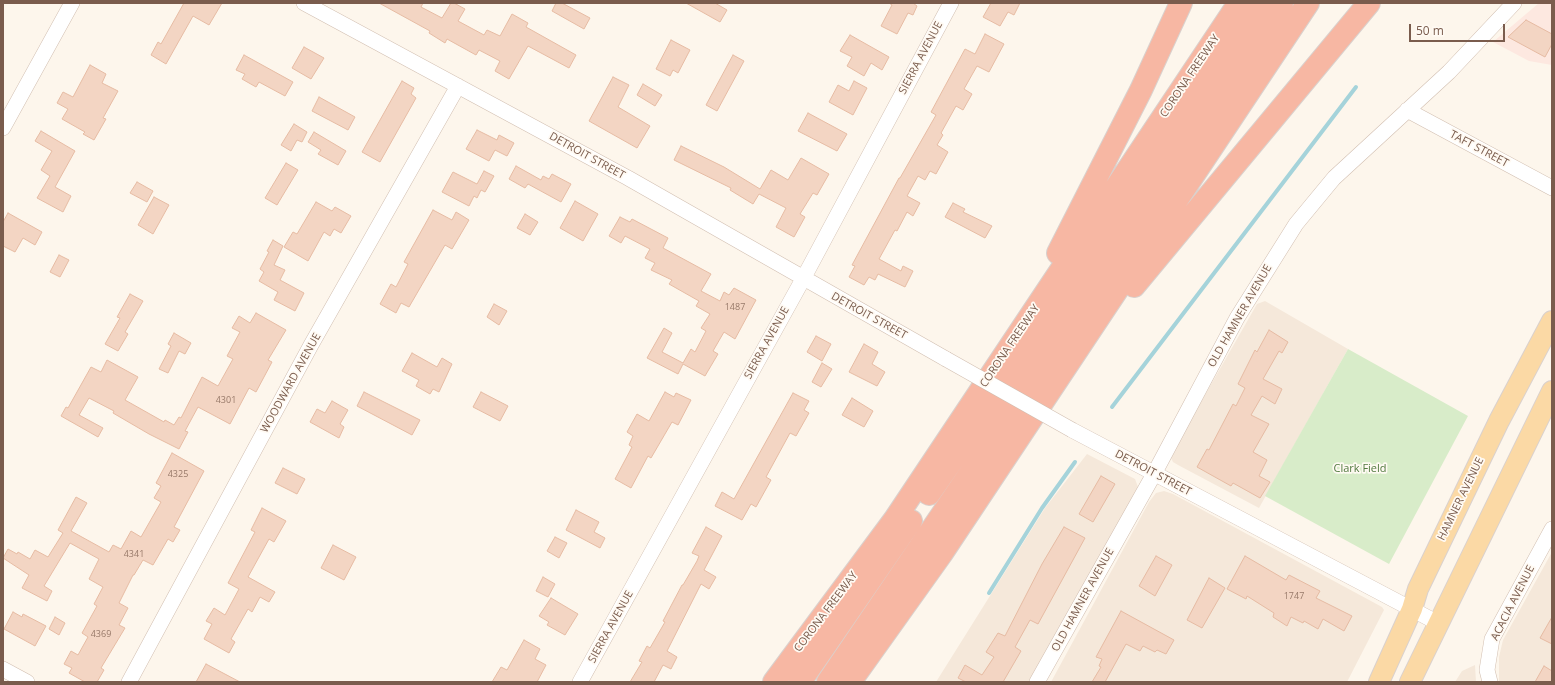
<!DOCTYPE html>
<html>
<head>
<meta charset="utf-8">
<style>
	body { margin:0 }
	#map { position:relative; width:1555px; height:685px; overflow:hidden; background:#fdf6ec; font-family:"Open Sans",sans-serif }
	canvas { display:block }
	.frame { position:absolute; inset:0; border:4px solid #7a5c4d; pointer-events:none }
	.scale { position:absolute; left:1409px; top:24px; width:96px; height:18px; box-sizing:border-box; border:2px solid #7a5c4d; border-top:0; padding-left:5px; font-size:12px; line-height:14px; white-space:nowrap; color:#7a5c4d; -webkit-text-stroke:3px #fffaf3; paint-order:stroke }
</style>
</head>
<body>
<div id="map">
<canvas width="1555" height="685"></canvas>
<div class="frame"></div>
<div class="scale">50 m</div>
</div>
<script>
const c = document.querySelector('canvas').getContext('2d');
c.lineJoin = 'round';
function fill(path, color) {
  c.fillStyle = color;
  c.fill(path, 'evenodd');
}
function shape(rows) {
  const path = new Path2D();
  for (const r of rows) {
    path.moveTo(r[0], r[1]);
    for (let i = 2; i < r.length; i += 2) path.lineTo(r[i], r[i + 1]);
  }
  return path;
}
function strokePath(path, color, width, dash) {
  c.strokeStyle = color;
  c.lineWidth = width;
  c.lineCap = dash ? 'butt' : 'round';
  c.setLineDash(dash || []);
  c.stroke(path);
}
function write(font, color, halo, rows, align = 'center') {
  c.font = font + ' "Open Sans",sans-serif';
  c.lineWidth = 3.5;
  c.setLineDash([]);
  c.textBaseline = 'middle';
  c.strokeStyle = halo;
  c.fillStyle = color;
  for (const [text, x, y, turn = 0] of rows) {
    c.save();
    c.translate(x, y);
    c.rotate((+turn || 0) * Math.PI / 180);
    c.textAlign = isNaN(turn) ? turn : align;
    if (halo) c.strokeText(text, 0, 0);
    c.fillText(text, 0, 0);
    c.restore();
  }
}
const residential = shape([
	[1265,301,1348,349,1259,508,1178,465,1173,462,1171,458,1177,444,1257,304],
	[1087,454,1135,479,1138,487,1031,682,936,682,1045,508],
	[1164,491,1173,494,1382,607,1384,610,1347,682,1051,682,1149,502,1156,493],
	[1552,552,1552,682,1499,682,1499,657,1503,640],
	[1475,665,1476,682,1455,682,1462,671]
]);
const commercial = shape([
	[1539,3,1552,3,1552,65,1529,61,1493,42]
]);
const green = shape([
	[1348,349,1468,416,1389,564,1265,496]
]);
const stream = shape([
	[1112,407,1356,87],
	[989,593,1042,508,1075,462]
]);
const building = shape([
	[184,3,222,3,209,25,193,16,166,64,151,55,158,42,161,44,184,3],
	[379,3,423,3,421,7,442,18,451,3,454,3,465,9,458,21,484,35,487,30,500,36,512,14,528,23,526,27,576,55,569,68,528,46,509,79,495,71,500,61,479,50,476,55,447,39,445,43,429,33,430,31,379,3],
	[556,3,562,3,590,18,584,29,552,11,556,3],
	[686,3,715,3,727,10,720,22,686,3],
	[889,3,913,3,917,6,913,15,908,13,897,34,881,26,892,5,889,3],
	[991,3,1020,3,1014,15,1008,12,1000,26,983,17,991,3],
	[1526,20,1552,34,1552,44,1545,57,1508,37,1526,20],
	[985,34,1004,44,989,72,977,66,964,89,972,94,963,110,956,106,941,133,943,135,937,145,948,152,936,174,930,171,925,180,918,176,907,196,920,203,913,216,907,212,897,231,895,230,879,259,901,271,903,266,913,271,905,287,878,274,875,280,869,277,864,285,849,277,855,266,852,265,899,178,900,178,936,115,931,112,965,49,975,54,985,34],
	[850,35,889,57,882,70,871,63,864,76,847,66,852,57,840,51,850,35],
	[671,40,690,50,678,73,673,70,670,76,656,69,671,40],
	[304,47,324,58,311,79,292,68,304,47],
	[244,55,293,82,285,96,259,82,256,87,242,79,245,74,236,70,244,55],
	[733,55,744,61,717,111,706,105,733,55],
	[90,65,106,74,102,83,118,91,103,118,106,119,94,140,83,134,85,132,62,119,68,109,57,103,63,92,73,97,90,65],
	[613,77,629,85,618,107,650,126,637,148,589,121,613,77],
	[402,81,414,88,411,94,416,98,380,162,362,152,402,81],
	[854,81,867,88,853,115,829,102,838,85,849,91,854,81],
	[643,84,662,95,655,106,637,95,643,84],
	[319,97,355,117,348,130,312,111,319,97],
	[808,113,847,134,837,151,798,131,808,113],
	[294,124,307,132,302,142,297,140,291,151,281,145,294,124],
	[477,130,497,140,499,135,514,143,507,156,495,150,489,161,466,149,477,130],
	[41,131,75,151,55,187,71,196,63,212,37,198,50,176,41,170,52,151,35,141,41,131],
	[314,132,346,151,338,165,318,154,321,150,308,142,314,132],
	[681,146,724,167,760,189,771,170,788,180,801,158,829,174,817,195,813,193,800,214,805,217,794,237,776,227,786,208,759,194,753,204,730,190,731,188,674,160,681,146],
	[286,163,298,170,277,205,265,198,286,163],
	[516,166,541,180,543,176,549,179,552,174,571,184,561,202,528,184,525,188,509,179,516,166],
	[484,171,494,176,485,192,481,190,477,198,474,196,469,206,442,192,453,172,477,184,484,171],
	[137,182,153,191,147,202,130,193,137,182],
	[154,197,169,205,153,234,138,225,154,197],
	[575,201,598,214,583,241,560,228,575,201],
	[316,202,332,211,335,207,351,216,341,233,334,229,330,236,324,232,308,261,284,247,293,232,297,234,316,202],
	[953,203,965,209,963,212,992,226,985,238,945,217,953,203],
	[433,210,452,220,456,212,469,220,452,249,445,245,409,307,401,303,396,313,380,304,391,284,396,287,408,264,404,262,433,210],
	[8,213,42,232,35,245,23,238,15,252,3,246,3,222,8,213],
	[525,214,538,222,530,235,517,228,525,214],
	[620,217,630,222,632,219,668,238,663,248,711,274,701,291,720,301,724,292,729,295,734,288,756,300,735,339,724,332,713,351,718,354,705,376,683,364,678,374,647,358,664,328,672,333,662,352,683,363,691,349,695,352,706,331,701,328,710,314,696,306,699,301,669,284,672,280,651,270,655,263,645,258,650,249,625,236,621,243,609,236,620,217],
	[273,240,283,246,274,265,285,270,280,280,304,293,295,311,274,300,278,292,259,281,264,272,260,269,269,252,267,251,273,240],
	[59,255,69,260,60,277,50,272,59,255],
	[130,294,143,301,125,332,128,334,118,351,105,344,120,318,117,317,130,294],
	[494,304,507,311,499,325,487,317,494,304],
	[256,313,286,330,268,360,272,362,256,392,249,388,230,424,198,407,185,431,188,432,179,449,149,434,113,413,114,411,89,398,79,415,103,428,98,437,61,416,66,407,68,408,91,367,101,372,107,360,138,377,125,400,164,422,165,420,174,425,179,417,181,418,202,377,218,386,233,359,227,356,240,332,232,328,239,316,250,323,256,313],
	[1269,330,1288,342,1282,353,1279,351,1263,379,1282,389,1275,404,1262,396,1251,415,1269,424,1253,452,1267,460,1259,476,1270,482,1260,498,1233,483,1231,486,1197,467,1207,449,1209,450,1233,404,1236,406,1245,388,1238,384,1255,350,1257,352,1269,330],
	[174,333,191,343,185,354,179,351,168,373,159,369,171,346,168,344,174,333],
	[816,336,831,344,822,361,807,352,816,336],
	[864,344,878,352,872,364,885,372,877,386,849,372,864,344],
	[412,353,437,367,442,358,452,364,439,392,433,389,430,394,416,386,419,380,402,371,412,353],
	[822,363,832,369,821,387,812,382,822,363],
	[364,392,420,420,412,435,357,406,364,392],
	[481,392,508,406,500,421,473,407,481,392],
	[665,392,674,397,676,393,691,400,678,425,672,422,651,458,648,456,631,488,615,479,632,447,629,445,633,436,627,432,637,414,649,421,665,392],
	[793,393,809,401,804,410,809,413,796,436,790,433,766,477,771,480,756,507,751,504,742,520,715,506,722,492,734,499,793,393],
	[852,398,873,411,864,427,842,415,852,398],
	[332,401,348,410,340,424,344,427,339,438,310,422,317,409,325,413,332,401],
	[172,453,204,471,174,527,180,530,173,542,168,539,153,565,143,560,134,575,133,575,119,603,128,608,119,625,125,628,101,668,104,670,97,682,85,682,69,673,72,668,64,664,71,651,78,655,88,637,82,633,97,606,94,604,103,587,89,579,99,559,70,543,44,586,52,591,47,601,22,588,29,575,3,558,8,549,17,554,18,552,30,559,35,550,48,557,63,533,58,530,76,497,87,503,71,531,109,552,113,545,121,549,131,531,141,537,161,502,154,498,161,486,156,483,172,453],
	[283,468,305,479,297,494,275,483,283,468],
	[1101,476,1115,484,1093,522,1079,514,1101,476],
	[262,508,286,521,274,542,269,539,248,577,275,592,269,602,260,597,252,612,248,609,231,639,235,642,229,653,204,639,212,624,206,621,214,608,225,615,239,589,228,583,255,532,251,530,262,508],
	[576,510,599,522,594,532,605,538,600,548,566,530,576,510],
	[706,527,722,536,704,570,716,577,709,589,701,584,667,651,677,657,671,669,663,665,654,682,630,682,642,662,639,661,647,646,650,648,665,622,663,621,682,585,683,585,697,561,699,556,692,553,706,527],
	[1064,527,1085,538,1038,624,1030,620,1015,647,1021,651,1003,682,966,682,958,678,965,665,982,675,994,657,986,652,998,633,1005,636,1042,564,1064,527],
	[555,537,567,543,559,558,547,551,555,537],
	[333,545,356,557,344,580,321,568,333,545],
	[1156,556,1172,565,1155,596,1139,586,1156,556],
	[1245,556,1286,580,1289,575,1320,591,1316,598,1352,616,1344,631,1323,619,1318,629,1304,621,1303,623,1291,617,1287,626,1273,617,1274,613,1247,596,1246,599,1227,589,1245,556],
	[543,577,555,584,548,597,536,591,543,577],
	[1209,578,1225,588,1202,628,1187,620,1209,578],
	[551,598,578,614,565,635,547,625,549,622,539,616,551,598],
	[1121,611,1174,640,1166,654,1157,650,1155,652,1143,646,1140,651,1126,644,1105,682,1092,682,1101,667,1099,666,1102,659,1096,657,1121,611],
	[13,612,22,617,23,614,46,626,35,646,4,629,13,612],
	[55,617,65,623,59,635,49,629,55,617],
	[1552,617,1552,644,1540,638,1552,617],
	[524,640,540,649,535,659,546,665,537,682,492,682,501,667,507,670,524,640],
	[206,664,240,682,196,682,206,664],
	[1544,666,1552,671,1552,682,1535,682,1544,666]
]);
const minor = shape([
	[304,3,628,178,946,359],
	[1407,110,1552,188],
	[3,128,72,3],
	[1072,430,1438,623],
	[3,669,27,682],
	[129,682,311,345,458,86],
	[580,682,803,279,951,3],
	[1037,682,1154,474,1237,318,1296,224,1334,178,1449,72,1514,3],
	[1490,682,1487,670,1492,639,1552,529]
]);
const major = shape([
	[1379,682,1412,609,1418,589,1499,421,1552,321],
	[1410,682,1552,391]
]);
const highway = shape([
	[1058,253,1141,90,1181,3],
	[1134,286,1369,3],
	[929,494,1019,364,1261,3],
	[774,682,895,519,1239,3],
	[800,682,911,521],
	[828,682,1048,359,1282,3],
	[850,682,942,553,1308,3]
]);
const minorBridge = shape([
	[946,359,1072,430]
]);
const numberNames = [
	["1487",735,307],
	["4301",226,400],
	["4325",178,474],
	["4341",134,554],
	["1747",1294,596],
	["4369",101,634]
];
const streetNames = [
	["SIERRA AVENUE",921,58,-62],
	["CORONA FREEWAY",1190,76,-56],
	["TAFT STREET",1479,149,28],
	["DETROIT STREET",587,156,29],
	["DETROIT STREET",869,316,29],
	["OLD HAMNER AVENUE",1240,316,-60],
	["SIERRA AVENUE",767,343,-61],
	["CORONA FREEWAY",1010,346,-56],
	["WOODWARD AVENUE",291,383,-61],
	["DETROIT STREET",1153,473,28],
	["HAMNER AVENUE",1461,499,-64],
	["OLD HAMNER AVENUE",1083,600,-61],
	["ACACIA AVENUE",1513,603,-63],
	["CORONA FREEWAY",826,612,-53],
	["SIERRA AVENUE",611,627,-61]
];
const parkNames = [
	["Clark Field",1360,469]
];
fill(residential, '#f5e8da');
fill(commercial, '#fde8e0');
fill(green, '#d8ecc9');
strokePath(stream, '#a5d3da', 4);
fill(building, '#f3d5c3');
strokePath(building, '#e6bba3', 1);
strokePath(minor, '#d1beb0', 16);
strokePath(major, '#dad1cd', 22);
strokePath(highway, '#dad1cd', 24);
strokePath(minor, '#fff', 15);
strokePath(major, '#fbd9a5', 20);
strokePath(highway, '#f7b7a3', 22);
strokePath(minorBridge, '#d1beb0', 16, []);
strokePath(minorBridge, '#fff', 15);
write('9px', '#987a6a', null, numberNames);
write('11px', '#7a5c4d', '#fffaf3', streetNames);
write('11px', '#537a41', '#fffaf3', parkNames);
</script>
</body>
</html>
